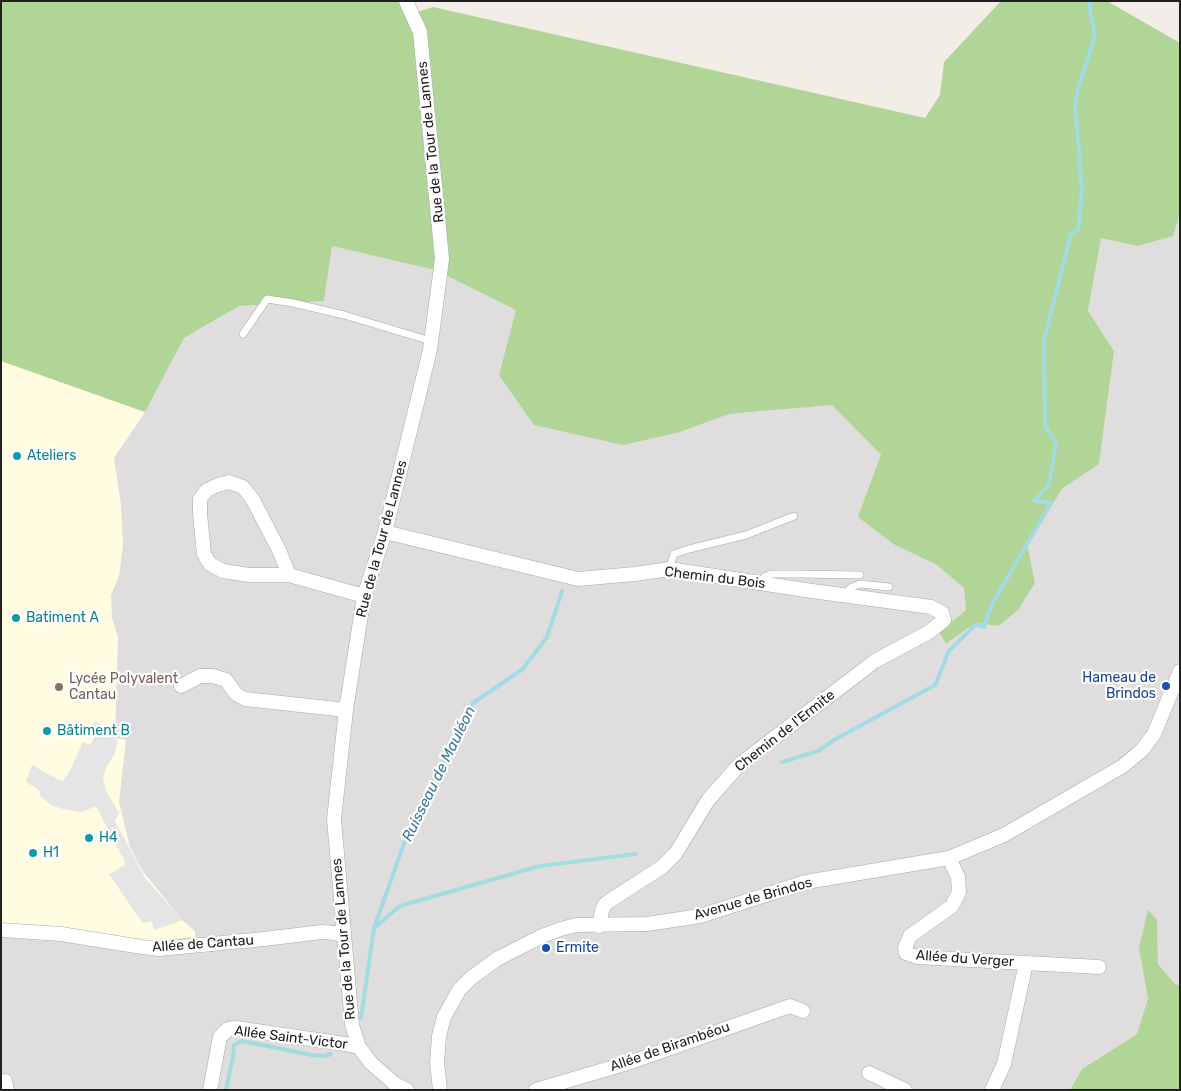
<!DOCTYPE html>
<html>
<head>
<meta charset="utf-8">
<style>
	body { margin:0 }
	#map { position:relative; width:1181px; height:1091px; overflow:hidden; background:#f2ede6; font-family:Rubik,sans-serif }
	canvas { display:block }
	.frame { position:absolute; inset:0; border:2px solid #212121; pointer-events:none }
</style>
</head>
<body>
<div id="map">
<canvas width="1181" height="1091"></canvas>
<div class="frame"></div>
</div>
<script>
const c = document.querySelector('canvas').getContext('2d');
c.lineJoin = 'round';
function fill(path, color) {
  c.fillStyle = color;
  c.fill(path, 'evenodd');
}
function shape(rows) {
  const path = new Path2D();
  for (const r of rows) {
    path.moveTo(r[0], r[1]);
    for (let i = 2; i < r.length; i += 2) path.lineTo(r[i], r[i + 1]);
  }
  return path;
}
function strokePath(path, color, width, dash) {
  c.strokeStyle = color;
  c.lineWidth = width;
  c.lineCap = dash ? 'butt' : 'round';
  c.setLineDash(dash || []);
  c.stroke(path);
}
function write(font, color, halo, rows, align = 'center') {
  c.font = font + ' Rubik,sans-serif';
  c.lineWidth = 4.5;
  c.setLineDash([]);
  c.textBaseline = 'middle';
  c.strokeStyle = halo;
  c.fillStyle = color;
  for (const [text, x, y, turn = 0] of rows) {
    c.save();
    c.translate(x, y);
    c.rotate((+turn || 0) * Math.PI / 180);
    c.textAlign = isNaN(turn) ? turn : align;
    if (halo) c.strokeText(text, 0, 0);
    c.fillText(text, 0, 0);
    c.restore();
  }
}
const residential = shape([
	[1180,212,1180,986,1174,983,1158,964,1157,920,1139,948,1148,997,1137,1034,1082,1069,1070,1090,1,1090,1,361,145,412,184,338,239,306,324,301,332,246,435,270,516,310,499,375,680,432,729,414,832,405,881,455,895,545,937,565,964,588,966,610,939,632,946,644,975,623,999,626,1035,583,1027,543,1063,488,1099,463,1114,351,1088,311,1101,237,1138,246,1172,236]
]);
const education = shape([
	[1,361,145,412,114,458,121,505,123,545,119,576,111,595,112,618,118,637,115,738,126,740,119,802,130,847,142,870,182,920,195,931,195,937,156,941,138,942,92,933,42,925,1,923]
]);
const forest = shape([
	[1,1,401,1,407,15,433,7,925,118,940,95,944,62,1001,1,1107,1,1180,43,1180,212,1173,236,1138,246,1101,238,1088,311,1114,351,1099,464,1063,488,1027,543,1035,583,1018,610,999,626,975,623,946,644,939,632,966,610,964,588,937,565,895,545,858,517,881,455,832,405,729,414,680,432,623,445,534,425,499,375,516,310,435,270,332,246,324,301,239,306,184,338,145,412,1,361],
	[1148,910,1157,920,1158,964,1174,983,1180,986,1180,1090,1070,1090,1082,1069,1137,1034,1148,998,1139,948]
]);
const parking = shape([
	[96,721,111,733,118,742,114,755,106,768,103,778,106,791,119,813,115,821,145,878,182,920,155,930,151,921,143,923,137,915,109,874,124,866,125,862,96,806,82,812,63,809,51,805,41,797,39,790,26,782,32,765,59,780,64,780,70,770,83,742,90,745,97,732,91,726]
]);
const stream = shape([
	[782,762,818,751,834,740,935,685,949,651,975,625,984,627,992,604,1051,503,1034,501,1049,485,1056,443,1045,426,1044,340,1071,234,1078,230,1082,190,1075,104,1078,88,1095,37,1089,3,1090,1],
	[374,928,408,832,473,703,523,669,547,637,562,591],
	[361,1018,374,928,400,906,540,866,636,854],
	[226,1090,233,1057,234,1045,242,1041,312,1055,325,1056,331,1054]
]);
const service = shape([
	[243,334,267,299,293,303,344,315,431,341],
	[669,569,674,554,689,549,746,535,794,516],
	[762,583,764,577,771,574,799,574,860,575],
	[846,596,850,588,860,584,889,587]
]);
const minor = shape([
	[406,1,420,32,442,259,430,350,385,532,364,596,346,710,334,819,352,1025,359,1047,371,1063,395,1084,407,1090],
	[385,532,578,579,635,574,669,569,812,591,931,607,942,613,944,620,929,632,875,661,740,764,708,800,676,853,662,867,611,900,605,904,602,910,599,926],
	[289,575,279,550,253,500,243,487,229,482,218,485,207,490,200,499,200,514,204,554,210,564,223,571,249,575,289,575,364,596],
	[181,686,200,676,213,676,226,680,236,694,245,699,346,710],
	[949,858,958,877,959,892,952,906,910,936,905,948,906,953,917,957,1026,963,1004,1064,992,1090],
	[1,930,61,934,142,947,159,949,264,939,322,932,335,933,344,936],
	[1026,963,1099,967],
	[869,1073,905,1090],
	[5,1081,7,1090],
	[210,1090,220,1037,228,1029,236,1028,345,1044,359,1047],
	[440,1090,437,1063,439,1036,444,1017,459,990,471,978,497,959,542,936,561,929,576,925,647,924,700,916,806,882,949,858,1004,835,1123,766,1142,750,1154,734,1180,671],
	[536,1090,631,1062,790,1006,803,1011]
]);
const markers = [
	[17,456,5,"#0f9aa8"],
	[16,618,5,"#0f9aa8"],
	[1166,686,5,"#1a4fb4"],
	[59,687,5,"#8d6e63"],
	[47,731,5,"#0f9aa8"],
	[89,838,5,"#0f9aa8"],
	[33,853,5,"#0f9aa8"],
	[546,948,5,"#1a4fb4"]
];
const streetNames = [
	["Rue de la Tour de Lannes",431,142,-96],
	["Rue de la Tour de Lannes",382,539,-75],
	["Chemin du Bois",715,578,7],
	["Chemin de l'Ermite",785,731,-38],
	["Avenue de Brindos",753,899,-16],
	["Rue de la Tour de Lannes",344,939,-95],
	["Allée de Cantau",203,944,-4],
	["Allée du Verger",965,959,4],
	["Allée Saint-Victor",291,1038,7],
	["Allée de Birambéou",670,1047,-19]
];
const cultureNames = [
	["Ateliers",27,456],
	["Batiment A",26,618],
	["Bâtiment B",57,731],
	["H4",99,838],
	["H1",43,853]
];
const transitNames = [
	["Hameau de",1156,678],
	["Brindos",1156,694],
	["Ermite",556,948,"left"]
];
const educationNames = [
	["Lycée Polyvalent",69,679],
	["Cantau",69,695]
];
const waterNames = [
	["Ruisseau de Mauléon",439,774,-64]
];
fill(residential, '#dfddde');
fill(education, '#fffce2');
fill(forest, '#b0d597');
fill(parking, '#e5e5e5');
strokePath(stream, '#a3dbe3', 4);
strokePath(service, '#a8a8a8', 8);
strokePath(minor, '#a8a8a8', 15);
strokePath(service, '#fff', 7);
strokePath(minor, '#fff', 14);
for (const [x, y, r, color] of markers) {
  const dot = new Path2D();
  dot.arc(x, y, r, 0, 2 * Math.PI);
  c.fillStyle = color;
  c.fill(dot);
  strokePath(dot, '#fff', 2);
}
write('14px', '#212121', '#fff', streetNames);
write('14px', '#0d838f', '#fff', cultureNames, 'left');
write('14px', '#164399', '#fff', transitNames, 'right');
write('14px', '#785e54', '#fff', educationNames, 'left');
write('italic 15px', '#3b79a2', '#fff', waterNames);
</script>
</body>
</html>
